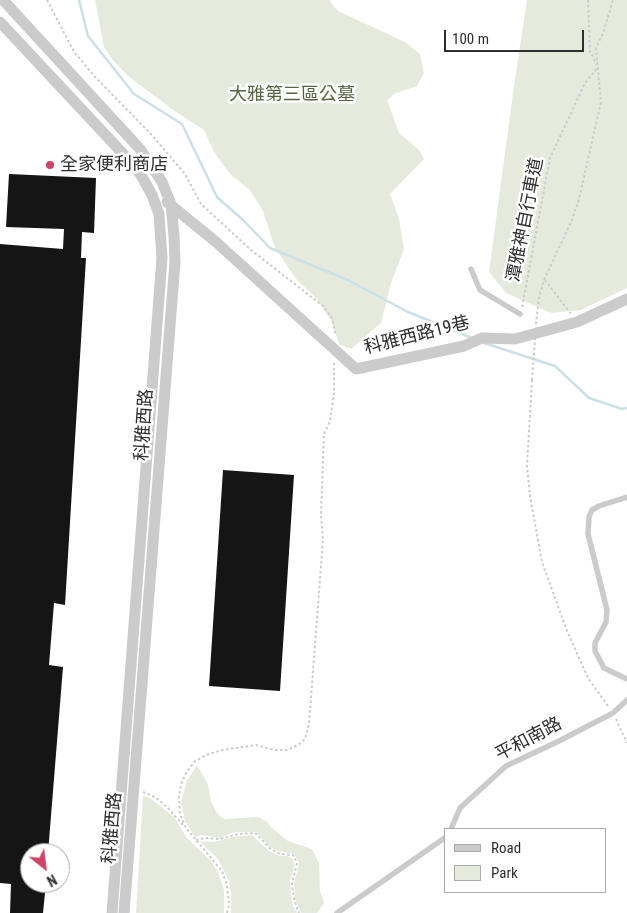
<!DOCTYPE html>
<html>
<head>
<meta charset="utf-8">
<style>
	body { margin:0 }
	#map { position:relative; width:627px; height:913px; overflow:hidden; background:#fff; font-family:"Roboto Condensed",sans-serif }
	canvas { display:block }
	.legend { position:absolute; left:444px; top:828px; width:162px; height:65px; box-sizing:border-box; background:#fff; border:1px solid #ababab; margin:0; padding:6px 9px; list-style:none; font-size:15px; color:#2e2e2e }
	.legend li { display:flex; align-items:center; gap:10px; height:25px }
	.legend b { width:25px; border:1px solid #ababab }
	.north { position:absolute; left:20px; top:843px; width:50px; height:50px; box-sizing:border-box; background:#fff; border:1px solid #ababab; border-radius:50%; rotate:151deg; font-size:14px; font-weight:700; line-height:20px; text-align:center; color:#2e2e2e }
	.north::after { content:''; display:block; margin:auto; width:18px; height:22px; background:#d14364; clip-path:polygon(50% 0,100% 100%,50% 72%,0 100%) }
	.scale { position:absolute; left:444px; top:30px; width:140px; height:22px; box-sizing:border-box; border:2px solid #2e2e2e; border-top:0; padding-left:6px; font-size:15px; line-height:18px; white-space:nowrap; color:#2e2e2e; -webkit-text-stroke:4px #fff; paint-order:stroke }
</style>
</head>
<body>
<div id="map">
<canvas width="627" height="913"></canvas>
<ul class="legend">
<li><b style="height:6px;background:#cbcbcb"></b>Road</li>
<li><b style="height:14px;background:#e6eadd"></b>Park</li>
</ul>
<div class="north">N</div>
<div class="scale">100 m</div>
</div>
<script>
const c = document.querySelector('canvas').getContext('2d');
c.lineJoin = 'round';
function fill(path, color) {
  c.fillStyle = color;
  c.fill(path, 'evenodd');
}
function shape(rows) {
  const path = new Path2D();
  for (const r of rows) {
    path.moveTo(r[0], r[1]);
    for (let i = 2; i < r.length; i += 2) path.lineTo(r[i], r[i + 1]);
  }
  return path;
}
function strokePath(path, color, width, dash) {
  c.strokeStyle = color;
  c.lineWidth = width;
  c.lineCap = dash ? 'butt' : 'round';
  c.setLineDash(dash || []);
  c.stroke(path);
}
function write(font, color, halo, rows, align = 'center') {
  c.font = font + ' "Roboto Condensed","Noto Sans TC",sans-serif';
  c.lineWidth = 5;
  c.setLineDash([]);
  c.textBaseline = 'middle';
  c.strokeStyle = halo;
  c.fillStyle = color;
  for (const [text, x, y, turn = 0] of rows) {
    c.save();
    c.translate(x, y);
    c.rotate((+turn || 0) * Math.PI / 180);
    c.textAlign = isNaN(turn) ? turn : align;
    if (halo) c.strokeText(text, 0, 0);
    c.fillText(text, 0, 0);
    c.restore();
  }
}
const green = shape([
	[95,0,330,0,331,3,338,11,405,42,420,54,424,73,417,86,396,93,387,100,399,133,419,150,424,159,390,194,399,219,404,249,391,283,381,323,351,349,339,344,332,322,317,299,297,280,275,248,263,211,250,190,230,174,214,152,204,130,176,112,128,76,112,59,104,47],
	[527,0,627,0,627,288,581,310,551,313,506,293,489,272,514,86],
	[197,765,208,784,211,801,216,812,220,816,224,819,258,817,267,822,272,828,288,841,312,849,319,863,320,891,324,903,317,913,301,913,295,899,294,884,299,863,294,854,278,851,269,846,256,832,234,832,220,838,202,835,195,837,185,821,181,803,187,781],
	[143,796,150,798,174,817,187,838,211,861,218,872,224,890,224,913,136,913],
	[252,835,269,851,280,856,287,856,292,858,295,865,290,880,291,895,293,906,297,913,231,913,231,893,229,881,218,859,199,841,214,842,233,837]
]);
const stream = shape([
	[79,0,88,36,134,94,182,124,217,197,243,220,270,248,348,280,408,312,472,338],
	[484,343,555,366,589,398,622,409,627,408]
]);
const building = shape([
	[9,174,96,178,94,233,82,232,81,258,86,258,65,605,54,603,49,665,63,667,48,853,30,853,30,883,46,883,43,913,10,913,11,884,0,883,0,244,63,249,64,229,6,227],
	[223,470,294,475,280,691,209,686]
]);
const path = shape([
	[47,0,74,52,96,78,150,133,185,174,201,204,251,250,323,306,332,318,336,336],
	[588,0,590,51,597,65],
	[545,280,571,314],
	[522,307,550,158,585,83,598,67],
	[536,324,539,297,544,280,572,220,579,199,601,102,596,48,603,33,613,0],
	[532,380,527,466,530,496,542,562,567,631,588,678,608,706],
	[616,719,627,743],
	[143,792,155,797,167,807,183,825],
	[196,840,205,838,220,839,239,834,255,833,271,849,280,854,293,855,297,863,292,884,294,899,299,913],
	[227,913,229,904,227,885,222,871,186,828,180,814,179,797,181,784,186,773,194,762,206,755,222,750,256,745,274,750,287,750,298,745,305,739,309,724,323,539,321,515,324,434,330,421,334,394,334,363]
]);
const lane = shape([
	[471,269,480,290,520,314],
	[627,497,599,506,592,510,589,517,588,534,607,610,606,622,595,643,595,651,604,668,627,679],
	[451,829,460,808,506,766,559,741,613,713,627,700],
	[337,913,446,837]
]);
const street = shape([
	[3,0,140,149,162,182,171,204,174,236,175,262,124,913],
	[0,22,128,159,141,175,152,195,159,214,162,258,112,913],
	[167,202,216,242,356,369,464,346,482,338,515,339,577,322,627,299]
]);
const pathBridge = shape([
	[532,380,536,326]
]);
const markers = [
	[50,165,5,"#d14364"]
];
const parkNames = [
	["大雅第三區公墓",292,95]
];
const poiNames = [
	["全家便利商店",60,165]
];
const streetNames = [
	["潭雅神自行車道",526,220,-79],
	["科雅西路19巷",417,336,-14],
	["科雅西路",145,425,-86],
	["平和南路",529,740,-28],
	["科雅西路",113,828,-85]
];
fill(green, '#e6eadd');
strokePath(stream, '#cbe1e7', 2.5);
fill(building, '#151515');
strokePath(path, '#cbcbcb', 2, [2.5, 2.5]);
strokePath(lane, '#cbcbcb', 5.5);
strokePath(street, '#cbcbcb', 11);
strokePath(pathBridge, '#cbcbcb', 2, [2.5, 2.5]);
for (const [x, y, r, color] of markers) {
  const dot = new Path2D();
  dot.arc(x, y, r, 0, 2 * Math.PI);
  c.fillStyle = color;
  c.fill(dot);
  strokePath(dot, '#fff', 2);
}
write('18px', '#576540', '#fff', parkNames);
write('18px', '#2e2e2e', '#fff', poiNames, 'left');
write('18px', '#2e2e2e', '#fff', streetNames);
</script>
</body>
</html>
